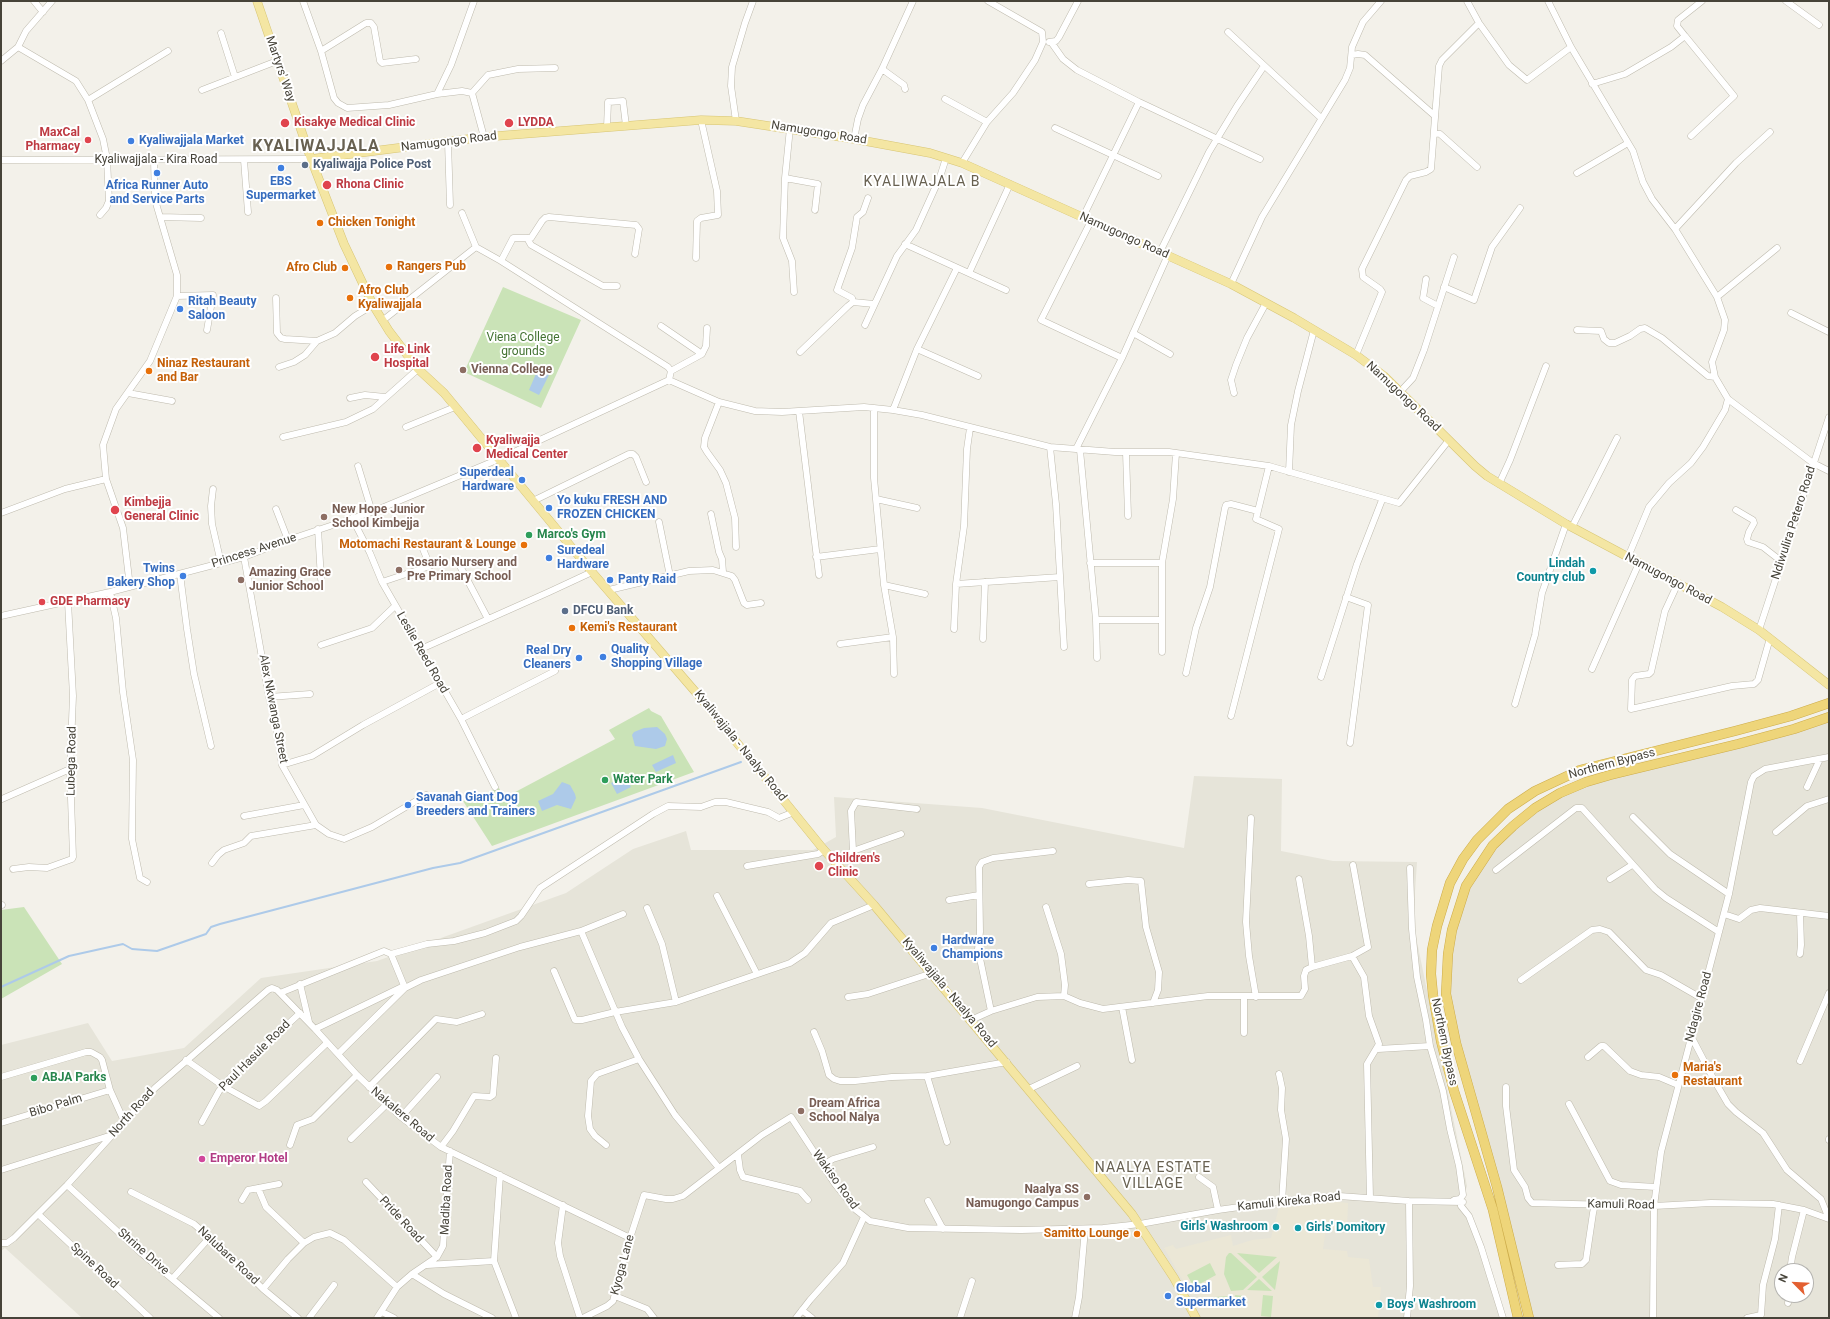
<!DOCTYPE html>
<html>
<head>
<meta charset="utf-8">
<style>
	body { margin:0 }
	#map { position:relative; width:1830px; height:1319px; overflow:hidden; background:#f3f1ea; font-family:Roboto,sans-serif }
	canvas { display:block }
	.frame { position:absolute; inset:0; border:2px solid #464339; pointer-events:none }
	.north { position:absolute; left:1774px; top:1263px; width:40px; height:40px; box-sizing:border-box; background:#fff; border:1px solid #b5b4b0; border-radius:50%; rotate:294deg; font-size:11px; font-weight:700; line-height:16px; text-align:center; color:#464339 }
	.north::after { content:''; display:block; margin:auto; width:14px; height:18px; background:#e36031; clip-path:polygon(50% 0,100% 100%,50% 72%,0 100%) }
</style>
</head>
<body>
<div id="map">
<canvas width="1830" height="1319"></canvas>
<div class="frame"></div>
<div class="north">N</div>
</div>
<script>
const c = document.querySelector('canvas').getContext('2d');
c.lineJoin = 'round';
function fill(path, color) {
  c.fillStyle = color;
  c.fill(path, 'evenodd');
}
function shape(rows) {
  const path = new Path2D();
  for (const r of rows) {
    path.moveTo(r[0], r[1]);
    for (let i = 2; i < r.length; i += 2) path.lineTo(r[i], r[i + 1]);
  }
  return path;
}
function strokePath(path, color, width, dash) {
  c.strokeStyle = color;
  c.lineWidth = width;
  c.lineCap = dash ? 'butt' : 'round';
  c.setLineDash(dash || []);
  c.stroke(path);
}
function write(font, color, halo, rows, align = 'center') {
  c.font = font + ' Roboto,sans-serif';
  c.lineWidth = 4;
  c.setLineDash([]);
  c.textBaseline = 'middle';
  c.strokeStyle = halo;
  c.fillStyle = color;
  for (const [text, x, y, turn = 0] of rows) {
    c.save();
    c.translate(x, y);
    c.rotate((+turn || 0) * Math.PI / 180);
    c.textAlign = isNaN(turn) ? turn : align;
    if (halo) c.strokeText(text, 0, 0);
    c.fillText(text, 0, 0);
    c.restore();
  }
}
const residential = shape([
	[1829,717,1829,1318,1529,1318,1446,994,1457,909,1493,845,1560,793],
	[1782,1271,1806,1271,1806,1295,1782,1295],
	[1194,776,1282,779,1281,851,1333,861,1417,862,1413,922,1467,1186,1462,1201,1504,1318,82,1318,5,1248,1,1251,1,1045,88,1023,112,1061,184,1048,261,978,377,961,566,893,633,849,686,831,691,850,813,850,836,837,834,797,982,808,1184,848]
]);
const education = shape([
	[1329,1201,1348,1203,1347,1229,1326,1228,1323,1249,1347,1251,1348,1257,1369,1259,1373,1287,1381,1287,1378,1318,1201,1318,1194,1301,1199,1299,1197,1294,1191,1295,1164,1248,1173,1245,1176,1249,1231,1235,1233,1246,1252,1240,1271,1238,1279,1207]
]);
const green = shape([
	[503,287,581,320,541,408,464,372],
	[649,708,651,711,661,716,694,772,492,846,463,801,499,788,504,798,615,739,609,730],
	[24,907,62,964,1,999,1,910],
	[1229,1253,1231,1253,1257,1277,1243,1290,1231,1291,1224,1274,1226,1257],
	[1237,1253,1277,1257,1259,1273],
	[1280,1261,1275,1290,1262,1277],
	[1210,1263,1216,1275,1194,1287,1187,1275],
	[1259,1279,1272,1291,1247,1290],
	[1235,1295,1244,1296,1244,1308,1236,1303],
	[1263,1295,1273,1296,1271,1317,1261,1316],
	[1230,1296,1232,1304,1217,1307,1214,1297]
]);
const water = shape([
	[538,369,549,375,539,395,529,390],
	[657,727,665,734,667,739,665,746,656,749,635,746,632,735,634,732,644,728],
	[673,755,676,763,656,772,652,765],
	[625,776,631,787,617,794,611,783],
	[562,782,570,785,575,794,576,798,571,809,557,805,542,811,538,801,553,794]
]);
const stream = shape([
	[1,987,69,956,123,944,132,949,157,951,206,934,211,927,220,924,433,868,460,863,741,762]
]);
const minor = shape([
	[34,1,43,12],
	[303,1,321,51,334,98,338,103,347,108,389,105,437,94,451,65,474,1],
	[1467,1,1479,23,1509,65,1527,80,1571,47],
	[1548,1,1571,47,1633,151,1643,182,1652,199,1675,229,1717,297,1725,320,1724,330,1712,362,1715,377,1728,399,1725,410,1703,447,1691,463,1669,483,1649,507,1628,557],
	[1786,1,1819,25],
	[1228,32,1321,118],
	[221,33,235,77],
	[1685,36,1734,96,1691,136],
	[1049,42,1056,41,1059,37,1078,1],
	[1051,42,1063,59,1077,70,1139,102,1260,159],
	[18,47,26,31,52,1],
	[321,51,366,23,371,23,374,27,380,61,382,63,416,59],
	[1352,55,1358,54,1365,55,1435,116],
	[1,61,18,47,76,81,88,100,103,139,107,159,109,201,106,208,100,215],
	[882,69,904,85,905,89],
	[1592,84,1625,74,1671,47,1685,36,1677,26,1678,20,1702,1],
	[202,90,277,61],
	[472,93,488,75,518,69,555,68],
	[437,94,462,91,472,93,484,137],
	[945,99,987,122],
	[88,100,168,51],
	[736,121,731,86,732,67,745,23,753,1],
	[607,127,608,102,623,101,626,126],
	[790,128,785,178,783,238,792,261,794,292],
	[1055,128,1158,176],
	[1434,133,1440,134,1477,167],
	[854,139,858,119,863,105,882,69,913,1],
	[448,142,450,205],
	[1,160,311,159],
	[244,160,248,212],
	[962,163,987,122,1013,93,1035,60,1043,42,1042,32,988,1],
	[1577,173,1628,143],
	[785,178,818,184,815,210],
	[462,213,476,247,501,261,668,367,671,371,669,380],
	[160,217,201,218],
	[1083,217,1139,102],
	[1091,221,1041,320,1122,358],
	[1675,229,1736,163,1770,132],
	[527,238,531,245,603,286,617,286],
	[905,244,1006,290],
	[1160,252,1209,152,1237,106,1264,66],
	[696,258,697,221,701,218,718,215,717,191,701,120],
	[501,261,513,238,531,238,542,221,545,218,549,217,636,225,639,229,635,254],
	[969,273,1010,184],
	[1426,279,1423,298,1438,306],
	[1231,284,1262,217,1345,80,1350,68,1352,47,1363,22,1381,1],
	[1444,287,1474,300,1492,247,1520,208],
	[177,296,213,295,207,330],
	[1717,297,1777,248],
	[276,298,277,333,281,338,285,339,317,341,335,333,355,316,373,305],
	[853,302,852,298,837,290,852,248,857,217,863,212,868,198],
	[1791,313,1829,332],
	[382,321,476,247],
	[865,325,897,256,916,230,940,177,946,158],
	[661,326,702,354],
	[1577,330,1601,331,1604,339,1609,343,1615,343,1630,336,1640,329,1645,328,1662,338,1708,376,1715,377],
	[1133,333,1170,354],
	[917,349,978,376],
	[800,352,848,306,853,302,874,304],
	[1356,355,1382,292,1380,289,1363,277,1362,269,1406,180,1410,176,1426,172,1431,169,1439,66,1442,60,1479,23],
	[279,367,294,362,305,355,317,341],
	[671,371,702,354,706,346,707,328],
	[1400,392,1413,378,1424,350,1454,257],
	[128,393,172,401],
	[1234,393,1231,380,1236,365,1247,338,1266,303],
	[350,398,365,395,385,397],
	[1728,399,1813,463,1829,471],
	[719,402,705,438,704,447,707,452,720,470,726,483,735,518,736,547],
	[874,408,874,478,884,585,893,637,894,674],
	[893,410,917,349,957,268],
	[799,411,819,575],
	[406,427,455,407],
	[970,428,967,449,964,526,956,584,1060,577],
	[283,437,346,422,373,409,418,369],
	[1050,447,1056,504,1064,647],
	[1076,449,1122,358,1168,255],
	[1080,450,1096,620,1097,658],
	[1126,452,1128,516],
	[358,466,372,512],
	[1289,472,1291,425,1298,391,1314,330],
	[1499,484,1510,460,1546,366],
	[213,489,211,506,212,524,221,563],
	[876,499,917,508],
	[533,501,629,454,633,454,636,457,646,482],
	[276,509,288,540],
	[1736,510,1753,520,1754,523,1749,532,1747,539,1748,542,1763,547,1781,561],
	[1,513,65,489,106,479],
	[711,514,719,552,722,559,723,572],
	[352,518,370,553,382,582,461,719,495,787],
	[659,522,670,576],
	[1572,527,1617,438],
	[318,529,321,579],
	[244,557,269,697,277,731,282,765,316,825,329,834,344,839,372,827,426,795],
	[816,557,880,549],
	[1090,563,1162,563],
	[460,566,488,619],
	[180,574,187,629,194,674,211,746],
	[382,582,430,566,423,549],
	[1678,583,1665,611,1651,672,1649,674,1635,676,1632,680,1631,709,1732,686,1754,684,1758,680,1770,638],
	[884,585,925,594],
	[130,587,123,528,106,479,103,445,116,409,150,361,177,296,177,275,155,200,154,160],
	[609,590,689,571,713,570,732,576,735,580,744,603,747,605,761,603],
	[110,592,116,618,123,692,133,760,132,839,140,878,147,882],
	[1346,597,1368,605,1350,743],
	[1,616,110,592,244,557,288,540,372,512,499,459,669,380,719,402,755,411,782,412,864,407,893,410,922,415,1050,447,1115,452,1169,452,1269,466,1399,503,1449,440],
	[1096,620,1162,620],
	[954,629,956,584],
	[1759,630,1829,417],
	[983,639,985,582],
	[840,644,893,637],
	[321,645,372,628,395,606],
	[421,649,549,592,592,572],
	[1162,652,1162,563,1173,499,1176,453],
	[1592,669,1639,563],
	[1186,673,1196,628,1210,587,1225,508,1226,505,1231,504,1258,511],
	[1321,677,1357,564,1382,500],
	[269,697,310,694],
	[1515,704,1535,635,1542,593,1566,524],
	[1231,716,1279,529,1256,519,1269,466],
	[461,719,555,671],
	[282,765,312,756,363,725,440,683],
	[1807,787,1820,759],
	[2,799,70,769],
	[244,816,304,805],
	[1633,817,1670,854,1729,894],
	[1251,818,1246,922,1249,956,1256,997],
	[1776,832,1807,806,1829,799],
	[853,851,901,834],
	[212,863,218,855,224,850,244,843,251,836,316,825],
	[837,863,853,851,851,811,856,802,917,809],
	[747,866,818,854,824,850],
	[13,869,29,867,47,868,72,859,73,857,70,769,73,696,68,602],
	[1496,870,1576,808,1582,808,1655,889,1666,898,1719,932],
	[1299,879,1309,936,1312,967],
	[1610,879,1632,865],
	[1089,884,1128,880,1141,881,1146,927,1159,972,1158,990,1153,1003],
	[717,896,757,974],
	[949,900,979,895],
	[1,905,2,905],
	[1046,907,1061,954,1065,985,1064,996],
	[647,908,662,944,676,1002],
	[1724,914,1739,919,1751,910,1760,908,1829,916],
	[1800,914,1801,945,1800,954],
	[581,931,622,1027,639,1059,675,1115,719,1168],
	[391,954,427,944,454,941,485,933,516,921,521,916,540,888,653,814,668,806,701,807,715,802,726,802,768,812,779,818,794,812],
	[1352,956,1364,977,1369,1016,1379,1044,1367,1064,1370,1198],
	[554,971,575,1020,582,1020,615,1012,676,1002,790,963,805,953,831,923,874,905],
	[1521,980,1592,930,1600,929,1609,932,1646,970,1661,975,1701,998],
	[300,984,309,1022],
	[280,993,384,951,391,954,405,988],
	[848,997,868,994,932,973],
	[1122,1007,1132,1060],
	[991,1011,978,949,980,932,979,867,982,862,993,858,1053,851],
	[971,1020,991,1011,1037,997,1064,996,1080,1003,1103,1009,1208,996,1301,996,1305,989,1304,976,1306,970,1312,967,1352,956,1368,947,1353,865],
	[315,1029,404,986],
	[814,1032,822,1051,829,1075,834,1079,840,1081,855,1081,892,1077,927,1076,1007,1062],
	[1244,1033,1244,997],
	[1691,1036,1714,1080,1728,1104,1736,1112,1763,1133,1787,1170,1821,1199,1829,1219],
	[1430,1046,1443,1091,1450,1129,1459,1166,1463,1195,1460,1199,1454,1200],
	[1378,1049,1430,1046,1426,1020,1417,977,1412,929,1410,868],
	[338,1054,405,988,421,980,520,947,581,931,623,914],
	[1588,1057,1601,1046,1604,1046,1630,1071,1641,1075,1659,1077,1678,1085],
	[186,1060,223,1086,259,1106,266,1101,327,1043],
	[1800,1061,1829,993],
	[1279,1074,1282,1088,1281,1110,1286,1139,1282,1201],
	[927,1076,947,1142],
	[1,1077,86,1052,91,1052,100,1057,102,1060,110,1090,124,1121],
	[369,1087,436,1019,457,1022,482,1014],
	[1506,1087,1506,1106,1514,1170,1525,1187,1528,1198,1532,1203,1654,1206,1711,1203,1773,1204,1804,1210,1829,1219],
	[1029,1089,1077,1066],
	[1569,1104,1610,1181,1621,1185,1656,1187],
	[401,1117,437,1077],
	[202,1122,219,1091,231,1077,300,1013],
	[1,1123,110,1090],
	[351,1139,387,1104],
	[1829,1139,1829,1140],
	[290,1145,297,1125,313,1119,357,1075],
	[606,1145,595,1136,590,1129,588,1116,591,1081,597,1074,639,1059],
	[441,1147,453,1131,474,1096,490,1097,493,1095,496,1058],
	[738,1155,740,1170,743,1177,800,1191,808,1200],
	[823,1165,833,1159,873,1147],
	[1,1170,112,1135],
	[500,1175,494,1261,516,1318],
	[1199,1177,1213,1187,1218,1210],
	[366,1182,437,1257],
	[67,1185,140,1252,219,1318],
	[258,1188,266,1207,304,1243],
	[131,1192,194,1224,225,1251,263,1289,298,1318],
	[242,1200,248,1190,279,1184],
	[928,1201,943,1229],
	[1461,1202,1461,1206,1469,1216,1481,1247,1503,1318],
	[563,1205,558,1243,560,1256,580,1318],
	[38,1214,150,1318],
	[1,1243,7,1243,14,1238,67,1185,155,1088,268,990,272,988,277,990,315,1029,357,1075,401,1117,441,1147,630,1238],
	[427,1265,494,1261],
	[1558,1265,1582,1264,1586,1260,1593,1213,1595,1204],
	[1790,1271,1792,1257,1804,1210],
	[412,1274,444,1294,492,1318],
	[173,1278,210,1237],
	[263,1289,288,1259,304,1243,314,1237,330,1233,344,1240,397,1287],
	[615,1296,647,1309,654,1318],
	[1788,1303,1789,1295],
	[802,1310,812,1318],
	[382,1312,394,1318],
	[309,1318,334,1285],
	[377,1318,397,1287,412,1274,437,1257,443,1246,450,1151],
	[583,1318,607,1306,613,1301,630,1238,644,1195,666,1199,673,1199,683,1196,762,1135,791,1117,835,1184,856,1210,870,1221,908,1228,1021,1230,1103,1228,1140,1224,1218,1210,1282,1201,1339,1196,1409,1201,1463,1202],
	[796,1318,810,1300,843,1263,864,1217],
	[960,1318,972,1281],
	[1075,1318,1079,1297,1085,1229],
	[1407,1318,1410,1286,1409,1201],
	[1653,1318,1654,1206,1661,1152,1729,894,1751,782,1754,776,1765,769,1829,757],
	[1747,1318,1761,1315,1763,1285,1775,1239,1779,1205]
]);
const major = shape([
	[257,1,311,159,344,244,373,305,389,331,418,369,444,393,592,572,699,696,824,850,874,905,1132,1214,1174,1278,1196,1318],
	[311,159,484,137,701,120,736,121,854,139,930,153,962,163,1231,284,1294,318,1356,355,1384,376,1475,466,1487,476,1566,524,1722,607,1759,630,1829,685]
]);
const highway = shape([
	[1518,1318,1493,1210,1454,1091,1441,1041,1433,995,1431,974,1432,950,1437,926,1450,883,1463,859,1477,840,1508,809,1535,791,1580,770,1735,731,1791,716,1829,703],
	[1529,1318,1497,1187,1456,1043,1446,994,1448,954,1452,930,1466,886,1493,845,1513,826,1535,808,1560,793,1586,782,1610,775,1738,744,1794,729,1829,717]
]);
const markers = [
	[285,123,5,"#e0444e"],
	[509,123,5,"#e0444e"],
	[88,140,4,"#e0444e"],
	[131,141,4,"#3f7fe0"],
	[305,165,4,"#5c6f8a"],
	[281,168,4,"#3f7fe0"],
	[157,173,4,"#3f7fe0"],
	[327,185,5,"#e0444e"],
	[320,223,4,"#e8710a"],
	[389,267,4,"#e8710a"],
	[345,268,4,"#e8710a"],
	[350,298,4,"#e8710a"],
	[180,309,4,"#3f7fe0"],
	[375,357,5,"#e0444e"],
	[463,370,4,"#8d6e63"],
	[149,371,4,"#e8710a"],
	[477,448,5,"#e0444e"],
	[522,480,4,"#3f7fe0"],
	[549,508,4,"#3f7fe0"],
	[115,510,5,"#e0444e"],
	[324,517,4,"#8d6e63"],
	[529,535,4,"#2e9e5b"],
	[524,545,4,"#e8710a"],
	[549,558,4,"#3f7fe0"],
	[399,570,4,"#8d6e63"],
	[1593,571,4,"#0f9aa8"],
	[183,576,4,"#3f7fe0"],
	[241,580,4,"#8d6e63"],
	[610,580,4,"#3f7fe0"],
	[42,602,4,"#e0444e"],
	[565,611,4,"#5c6f8a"],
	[572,628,4,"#e8710a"],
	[603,657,4,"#3f7fe0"],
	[579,658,4,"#3f7fe0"],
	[605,780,4,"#2e9e5b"],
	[408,805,4,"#3f7fe0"],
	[819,866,5,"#e0444e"],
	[934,948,4,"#3f7fe0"],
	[1675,1075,4,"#e8710a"],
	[34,1078,4,"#2e9e5b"],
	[801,1111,4,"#8d6e63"],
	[202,1159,4,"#d1479c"],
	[1087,1197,4,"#8d6e63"],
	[1276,1227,4,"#0f9aa8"],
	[1298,1228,4,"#0f9aa8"],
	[1137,1234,4,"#e8710a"],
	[1168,1296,4,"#3f7fe0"],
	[1379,1305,4,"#0f9aa8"]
];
const streetNames = [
	["Martyrs' Way",280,69,71],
	["Namugongo Road",819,133,9],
	["Namugongo Road",449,142,-7],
	["Kyaliwajjala - Kira Road",156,160],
	["Namugongo Road",1124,236,24],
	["Namugongo Road",1403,397,43],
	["Ndiwulira Petero Road",1794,523,-72],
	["Princess Avenue",254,551,-18],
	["Namugongo Road",1668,579,28],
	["Leslie Reed Road",422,653,60],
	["Alex Nkwanga Street",273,709,79],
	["Kyaliwajjala - Naalya Road",740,746,51],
	["Lubega Road",72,761,-89],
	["Northern Bypass",1612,764,-15],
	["Kyaliwajjala - Naalya Road",949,993,50],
	["Ndagire Road",1699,1007,-75],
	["Northern Bypass",1444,1042,78],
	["Paul Hasule Road",255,1056,-45],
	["Bibo Palm",56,1106,-17],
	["North Road",132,1113,-48],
	["Nakalere Road",402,1115,40],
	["Wakiso Road",835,1180,54],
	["Madiba Road",447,1200,-87],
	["Kamuli Kireka Road",1289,1202,-6],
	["Kamuli Road",1621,1205,1],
	["Pride Road",401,1220,47],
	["Shrine Drive",143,1252,41],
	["Nalubare Road",228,1256,43],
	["Kyoga Lane",623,1265,-75],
	["Spine Road",94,1266,43]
];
const healthNames = [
	["Kisakye Medical Clinic",294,123],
	["LYDDA",518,123],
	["MaxCal",80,133,"right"],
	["Pharmacy",80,147,"right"],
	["Rhona Clinic",336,185],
	["Life Link",384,350],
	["Hospital",384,364],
	["Kyaliwajja",486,441],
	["Medical Center",486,455],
	["Kimbejja",124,503],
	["General Clinic",124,517],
	["GDE Pharmacy",50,602],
	["Children's",828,859],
	["Clinic",828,873]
];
const shopNames = [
	["Kyaliwajjala Market",139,141],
	["EBS",281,182,"center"],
	["Supermarket",281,196,"center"],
	["Africa Runner Auto",157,186,"center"],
	["and Service Parts",157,200,"center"],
	["Ritah Beauty",188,302],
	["Saloon",188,316],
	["Superdeal",514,473,"right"],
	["Hardware",514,487,"right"],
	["Yo kuku FRESH AND",557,501],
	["FROZEN CHICKEN",557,515],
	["Suredeal",557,551],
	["Hardware",557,565],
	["Twins",175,569,"right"],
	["Bakery Shop",175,583,"right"],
	["Panty Raid",618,580],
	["Quality",611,650],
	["Shopping Village",611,664],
	["Real Dry",571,651,"right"],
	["Cleaners",571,665,"right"],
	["Savanah Giant Dog",416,798],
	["Breeders and Trainers",416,812],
	["Hardware",942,941],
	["Champions",942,955],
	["Global",1176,1289],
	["Supermarket",1176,1303]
];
const serviceNames = [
	["Kyaliwajja Police Post",313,165],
	["DFCU Bank",573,611]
];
const foodNames = [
	["Chicken Tonight",328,223],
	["Rangers Pub",397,267],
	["Afro Club",337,268,"right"],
	["Afro Club",358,291],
	["Kyaliwajjala",358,305],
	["Ninaz Restaurant",157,364],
	["and Bar",157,378],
	["Motomachi Restaurant & Lounge",516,545,"right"],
	["Kemi's Restaurant",580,628],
	["Maria's",1683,1068],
	["Restaurant",1683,1082],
	["Samitto Lounge",1129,1234,"right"]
];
const parkNames = [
	["Viena College",523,338],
	["grounds",523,352]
];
const educationNames = [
	["Vienna College",471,370],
	["New Hope Junior",332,510],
	["School Kimbejja",332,524],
	["Rosario Nursery and",407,563],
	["Pre Primary School",407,577],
	["Amazing Grace",249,573],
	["Junior School",249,587],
	["Dream Africa",809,1104],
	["School Nalya",809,1118],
	["Naalya SS",1079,1190,"right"],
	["Namugongo Campus",1079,1204,"right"]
];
const leisureNames = [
	["Marco's Gym",537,535],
	["Water Park",613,780],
	["ABJA Parks",42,1078]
];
const cultureNames = [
	["Lindah",1585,564],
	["Country club",1585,578],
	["Girls' Washroom",1268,1227],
	["Girls' Domitory",1306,1228,"left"],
	["Boys' Washroom",1387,1305,"left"]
];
const hotelNames = [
	["Emperor Hotel",210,1159]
];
const quarterNames = [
	["KYALIWAJALA B",922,182],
	["NAALYA ESTATE",1153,1168],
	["VILLAGE",1153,1184]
];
const districtNames = [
	["KYALIWAJJALA",316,147]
];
fill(residential, '#e6e4d9');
fill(education, '#ebe7d6');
fill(green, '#cae3b7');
fill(water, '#adcae9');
strokePath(stream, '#adcae9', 2);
strokePath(minor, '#bebaad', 7);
strokePath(major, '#d7c574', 9);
strokePath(highway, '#cdac4a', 10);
strokePath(minor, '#fff', 6);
strokePath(major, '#f4e6a3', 8);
strokePath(highway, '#eed57a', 9);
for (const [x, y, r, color] of markers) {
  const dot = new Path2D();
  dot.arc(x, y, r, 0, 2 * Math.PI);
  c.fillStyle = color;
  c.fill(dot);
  strokePath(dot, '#fff', 1.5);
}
write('12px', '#464339', '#fff', streetNames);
write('bold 12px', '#be3a42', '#fff', healthNames, 'left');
write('bold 12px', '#366cbe', '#fff', shopNames, 'left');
write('bold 12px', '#4e5e75', '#fff', serviceNames, 'left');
write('bold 12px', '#c56008', '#fff', foodNames, 'left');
write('12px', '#437232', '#fff', parkNames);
write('bold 12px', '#785e54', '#fff', educationNames, 'left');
write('bold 12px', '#27864d', '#fff', leisureNames, 'left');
write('bold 12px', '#0d838f', '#fff', cultureNames, 'right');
write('bold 12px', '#b23c85', '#fff', hotelNames, 'left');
c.letterSpacing = '1px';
write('14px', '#686151', '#fff', quarterNames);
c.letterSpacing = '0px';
c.letterSpacing = '1px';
write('bold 16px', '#686151', '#fff', districtNames);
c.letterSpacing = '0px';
</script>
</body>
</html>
